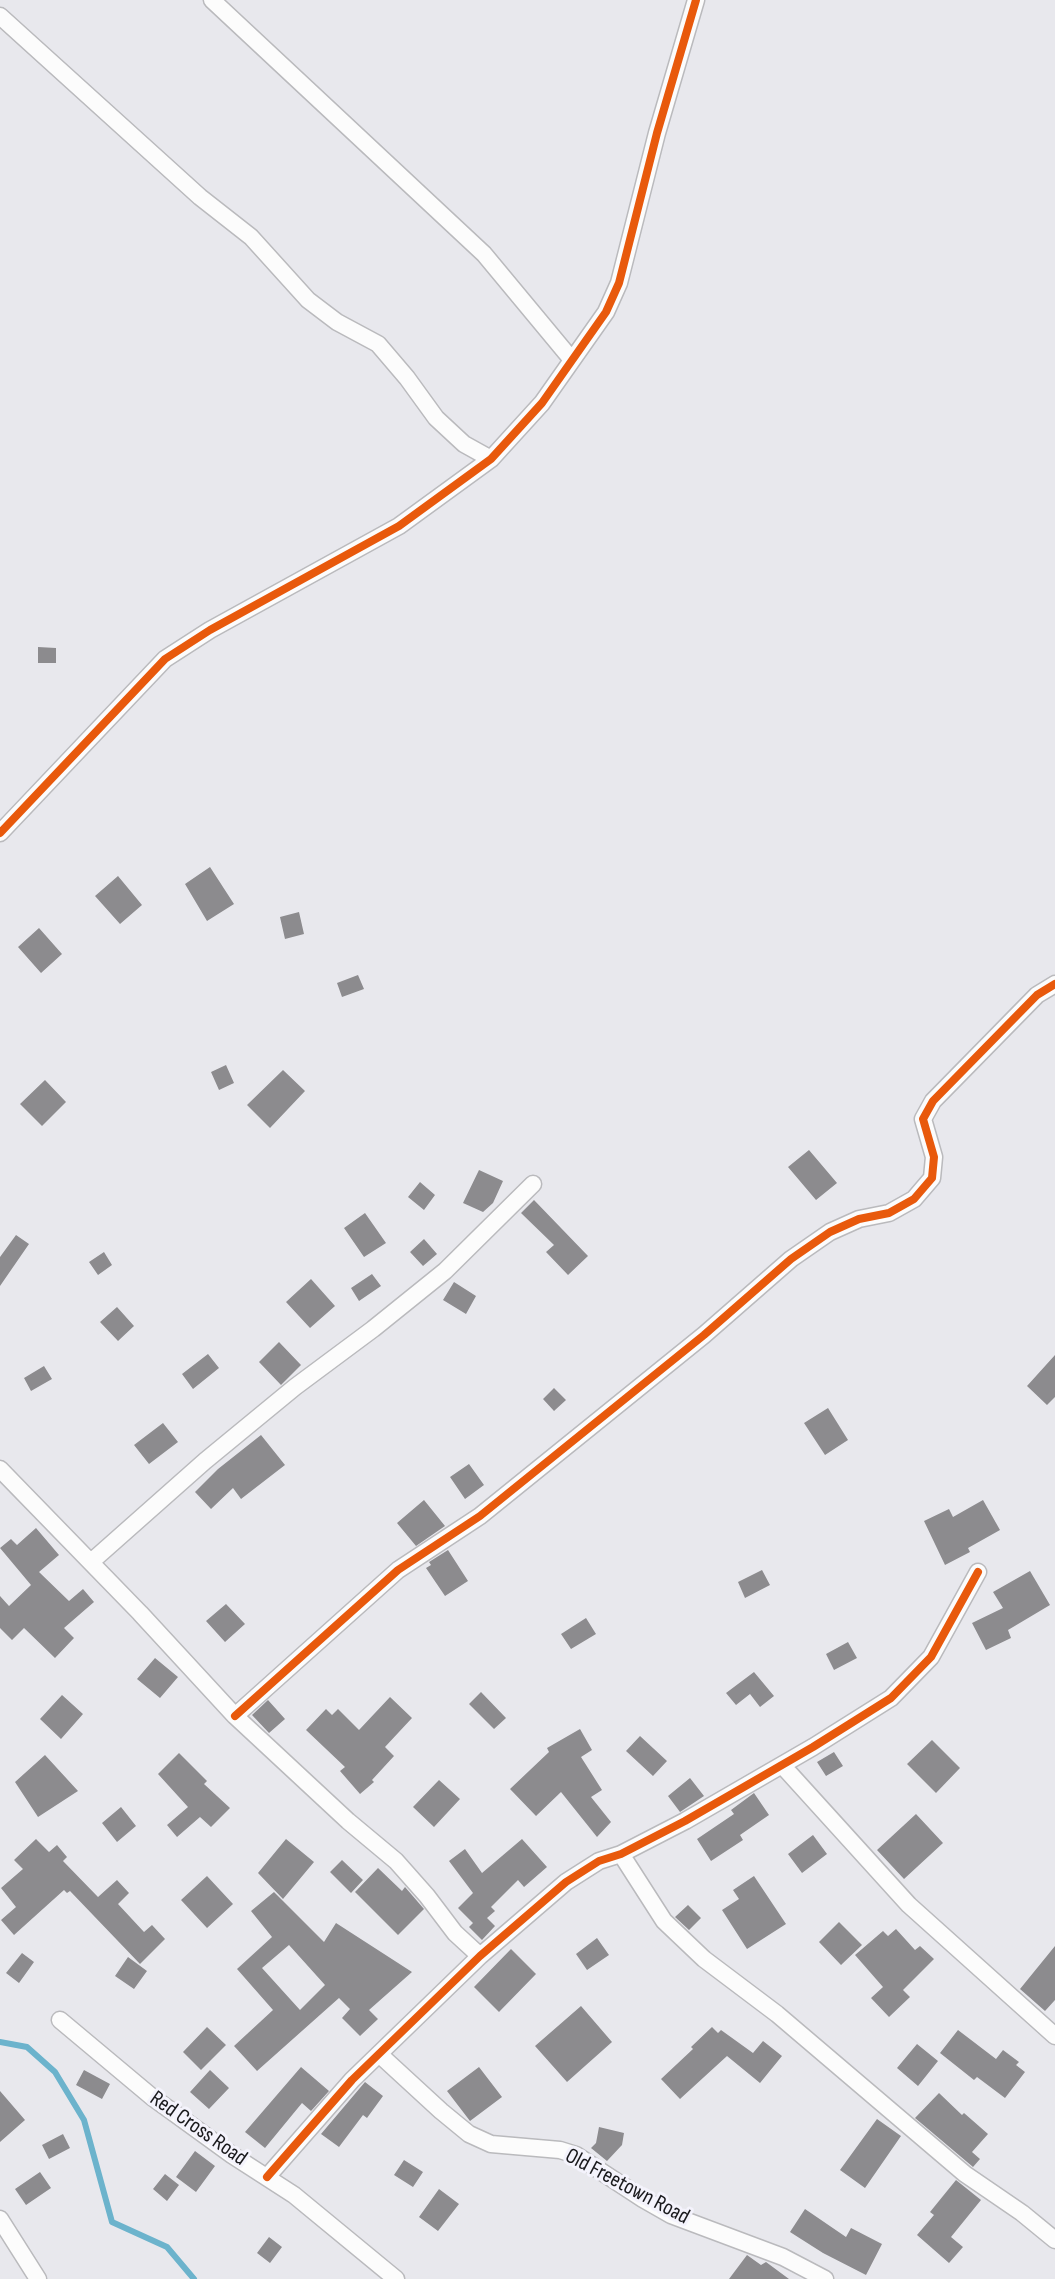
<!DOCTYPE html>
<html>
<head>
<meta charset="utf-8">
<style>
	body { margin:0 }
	canvas { display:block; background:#e8e8ed }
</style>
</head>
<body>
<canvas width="1055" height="2279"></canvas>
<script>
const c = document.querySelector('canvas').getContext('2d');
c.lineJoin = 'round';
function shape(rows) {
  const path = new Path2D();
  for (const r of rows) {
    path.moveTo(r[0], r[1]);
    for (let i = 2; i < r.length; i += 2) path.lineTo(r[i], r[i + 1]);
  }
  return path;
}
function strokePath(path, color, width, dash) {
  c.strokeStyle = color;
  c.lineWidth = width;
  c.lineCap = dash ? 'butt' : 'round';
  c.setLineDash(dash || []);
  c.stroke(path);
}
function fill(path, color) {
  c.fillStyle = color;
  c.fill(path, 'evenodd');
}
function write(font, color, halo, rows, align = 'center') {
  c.font = font + ' "Sofia Sans Condensed",sans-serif';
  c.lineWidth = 6;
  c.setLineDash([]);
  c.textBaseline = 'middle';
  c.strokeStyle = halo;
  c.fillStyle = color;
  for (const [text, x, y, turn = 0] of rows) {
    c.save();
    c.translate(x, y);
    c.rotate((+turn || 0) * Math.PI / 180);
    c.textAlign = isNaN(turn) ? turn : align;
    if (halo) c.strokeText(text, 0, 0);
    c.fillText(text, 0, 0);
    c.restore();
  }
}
const stream = shape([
	[0,2042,27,2047,55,2072,84,2120,112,2222,167,2247,194,2279]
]);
const building = shape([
	[38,647,56,648,56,663,38,663],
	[210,867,234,904,207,921,185,884],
	[118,876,142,905,120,924,95,896],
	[299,912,304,934,285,939,280,917],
	[39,928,62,954,41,973,18,947],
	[358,975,364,989,342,997,337,983],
	[226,1065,234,1083,219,1090,211,1072],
	[283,1070,305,1091,270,1128,247,1105],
	[45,1080,66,1102,42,1126,20,1104],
	[809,1150,837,1183,816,1200,788,1167],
	[479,1170,503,1181,493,1203,483,1212,463,1203],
	[420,1182,435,1195,424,1210,408,1197],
	[534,1200,588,1256,568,1275,546,1252,554,1245,521,1213],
	[365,1213,386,1243,364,1257,344,1228],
	[16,1235,29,1244,0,1286,0,1257],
	[424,1239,437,1254,423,1266,410,1252],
	[104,1252,112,1265,98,1275,89,1262],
	[372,1274,381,1286,359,1301,351,1288],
	[311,1279,335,1306,310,1328,286,1302],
	[454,1282,476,1296,466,1314,443,1300],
	[117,1307,134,1326,118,1341,100,1322],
	[279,1342,301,1365,281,1385,259,1362],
	[208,1354,219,1368,193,1389,182,1374],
	[1055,1355,1055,1397,1047,1405,1027,1386],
	[44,1366,52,1379,31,1391,24,1378],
	[554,1388,566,1400,554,1411,543,1399],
	[828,1408,848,1440,825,1455,804,1423],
	[163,1423,178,1442,149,1464,134,1445],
	[261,1435,285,1465,241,1499,233,1488,211,1509,195,1492,218,1469],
	[469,1464,484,1485,465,1499,450,1477],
	[424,1500,445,1526,416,1546,397,1523],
	[983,1500,1000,1530,968,1548,970,1552,945,1565,924,1521,949,1509,953,1517],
	[36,1528,59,1555,39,1572,69,1601,83,1589,94,1602,64,1628,74,1638,55,1658,24,1628,12,1640,0,1628,0,1596,9,1606,31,1585,0,1548,11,1539,17,1545],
	[448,1550,468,1581,445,1596,426,1568,431,1565,429,1562],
	[762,1570,770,1585,745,1598,738,1582],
	[1030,1571,1050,1605,1008,1630,1011,1638,986,1650,972,1623,1003,1608,993,1592],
	[226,1604,245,1624,225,1642,206,1621],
	[586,1618,596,1634,571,1649,561,1634],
	[848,1642,857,1658,834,1670,826,1654],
	[155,1658,178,1677,160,1698,137,1679],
	[754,1672,774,1696,760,1707,750,1694,736,1705,726,1693],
	[481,1692,506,1718,494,1729,469,1704],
	[62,1695,83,1714,61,1739,40,1719],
	[390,1697,412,1718,385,1747,394,1756,372,1780,374,1782,360,1794,340,1771,345,1767,306,1730,326,1709,332,1715,338,1709,359,1730],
	[268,1700,285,1719,269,1733,252,1715],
	[580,1729,592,1750,581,1757,602,1790,591,1797,611,1822,597,1837,561,1792,536,1816,510,1789,549,1752,547,1748],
	[640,1736,667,1761,653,1776,626,1751],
	[932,1740,960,1768,936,1793,907,1764],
	[834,1752,843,1766,826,1776,817,1762],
	[179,1753,207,1781,204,1784,230,1808,211,1827,200,1817,177,1837,167,1825,188,1807,158,1774],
	[45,1755,78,1791,38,1817,15,1782],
	[690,1778,704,1796,680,1812,668,1796],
	[439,1780,460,1799,434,1827,413,1807],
	[754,1793,769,1815,740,1835,743,1840,711,1861,697,1839,734,1814,731,1810],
	[121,1807,136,1826,117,1842,102,1823],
	[916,1814,943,1843,904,1879,877,1850],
	[813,1835,827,1854,802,1873,788,1854],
	[36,1839,49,1852,57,1845,67,1857,63,1861,98,1897,117,1880,129,1893,118,1904,144,1932,152,1925,165,1939,140,1964,70,1891,67,1893,64,1890,14,1935,1,1920,16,1907,1,1888,23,1869,14,1860],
	[286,1839,314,1862,283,1899,258,1873],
	[522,1839,547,1867,524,1887,518,1880,491,1907,495,1911,487,1918,495,1926,482,1940,469,1927,473,1923,458,1908,473,1893,449,1861,465,1849,482,1873],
	[342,1860,363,1880,351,1893,330,1872],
	[378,1868,402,1891,405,1887,424,1909,398,1935,355,1892],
	[207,1876,233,1904,207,1928,181,1900],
	[754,1876,786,1924,747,1949,722,1910,739,1899,733,1890],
	[274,1892,324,1942,336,1923,412,1972,369,2010,378,2019,360,2036,342,2018,350,2009,339,1998,257,2071,234,2046,273,2010,237,1969,272,1937,251,1911],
	[289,1945,325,1985,300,2010,262,1968],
	[688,1905,701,1918,689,1930,675,1917],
	[839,1922,862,1945,841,1965,819,1942],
	[896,1929,915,1950,920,1946,934,1959,903,1990,910,1997,889,2017,871,1998,883,1987,855,1955,883,1931,888,1936],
	[597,1938,609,1955,587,1970,576,1954],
	[1055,1946,1055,2000,1045,2011,1020,1989],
	[511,1949,536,1974,499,2012,474,1987],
	[22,1953,34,1962,19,1983,6,1973],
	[128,1957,147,1971,134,1989,115,1976],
	[581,2006,612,2042,567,2082,535,2046],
	[207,2027,226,2045,201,2070,183,2052],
	[712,2027,718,2033,721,2030,753,2053,763,2041,782,2056,760,2083,727,2056,680,2099,661,2079,693,2049,691,2047],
	[958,2030,996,2059,1003,2050,1019,2062,1016,2065,1025,2072,1005,2098,977,2077,974,2080,940,2053],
	[917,2044,938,2061,918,2086,897,2068],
	[301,2067,329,2091,311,2111,302,2103,265,2148,245,2132],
	[479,2067,502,2097,470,2121,447,2091],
	[84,2070,110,2084,102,2099,76,2085],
	[210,2070,229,2088,209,2109,190,2092],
	[365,2082,383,2096,367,2118,363,2115,339,2147,321,2134],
	[0,2091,25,2120,0,2142],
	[939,2093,962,2115,964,2113,988,2134,972,2152,980,2159,973,2167,915,2118],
	[877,2119,901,2136,865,2188,840,2170],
	[599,2127,624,2133,622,2145,607,2161,591,2148,596,2143],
	[63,2134,70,2148,49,2159,42,2145],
	[195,2151,215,2166,196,2192,176,2177],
	[404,2160,423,2172,413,2187,394,2175],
	[40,2172,51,2188,26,2205,15,2189],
	[165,2174,179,2185,167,2201,153,2189],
	[956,2180,981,2200,951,2237,963,2247,949,2263,917,2235,934,2215,930,2212],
	[439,2189,459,2204,438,2231,419,2217],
	[805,2209,846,2237,851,2228,882,2244,866,2275,823,2253,790,2232],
	[269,2237,282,2247,270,2263,257,2253],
	[747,2255,761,2265,766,2262,789,2279,729,2279]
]);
const minor = shape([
	[212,0,484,254,572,360],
	[0,16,200,197,251,237,308,300,337,322,378,344,407,378,436,418,464,444,491,459],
	[0,833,165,659,210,630,399,526,491,459,542,403,606,312,619,283,657,133,696,0],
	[0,1469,140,1613,235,1716,348,1821,396,1861,427,1896,455,1933,480,1956],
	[91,1562,205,1461,295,1387,373,1329,445,1271,533,1184],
	[235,1716,398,1570,480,1516,704,1335,791,1259,830,1232,859,1219,889,1213,914,1199,932,1178,934,1157,923,1119,933,1101,1037,995,1055,984],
	[782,1765,909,1905,1055,2036],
	[621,1854,664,1921,704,1959,777,2014,965,2174,1022,2213,1055,2240],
	[60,2020,152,2097,232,2155,294,2195,396,2279],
	[379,2054,441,2111,469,2134,491,2144,560,2150,576,2155,643,2199,671,2215,783,2257,825,2279],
	[267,2177,352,2080,480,1956,566,1882,599,1861,621,1854,685,1821,813,1747,891,1698,931,1657,978,1572],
	[0,2219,38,2279]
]);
const cycleway = shape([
	[0,833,165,659,210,630,399,526,491,459,542,403,606,312,619,283,657,133,696,0],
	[235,1716,398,1570,480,1516,704,1335,791,1259,830,1232,859,1219,889,1213,914,1199,932,1178,934,1157,923,1119,933,1101,1037,995,1055,984],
	[267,2177,352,2080,480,1956,566,1882,599,1861,621,1854,685,1821,813,1747,891,1698,931,1657,978,1572]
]);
const streetNames = [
	["Red Cross Road",198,2129,35],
	["Old Freetown Road",627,2187,28]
];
strokePath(stream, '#6cb3cc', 6);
fill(building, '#8c8b8e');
strokePath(minor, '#bababd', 19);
strokePath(minor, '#fcfcfc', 16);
strokePath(cycleway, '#e8590c', 8);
write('22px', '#19191c', '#f4f3fc', streetNames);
</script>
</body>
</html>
